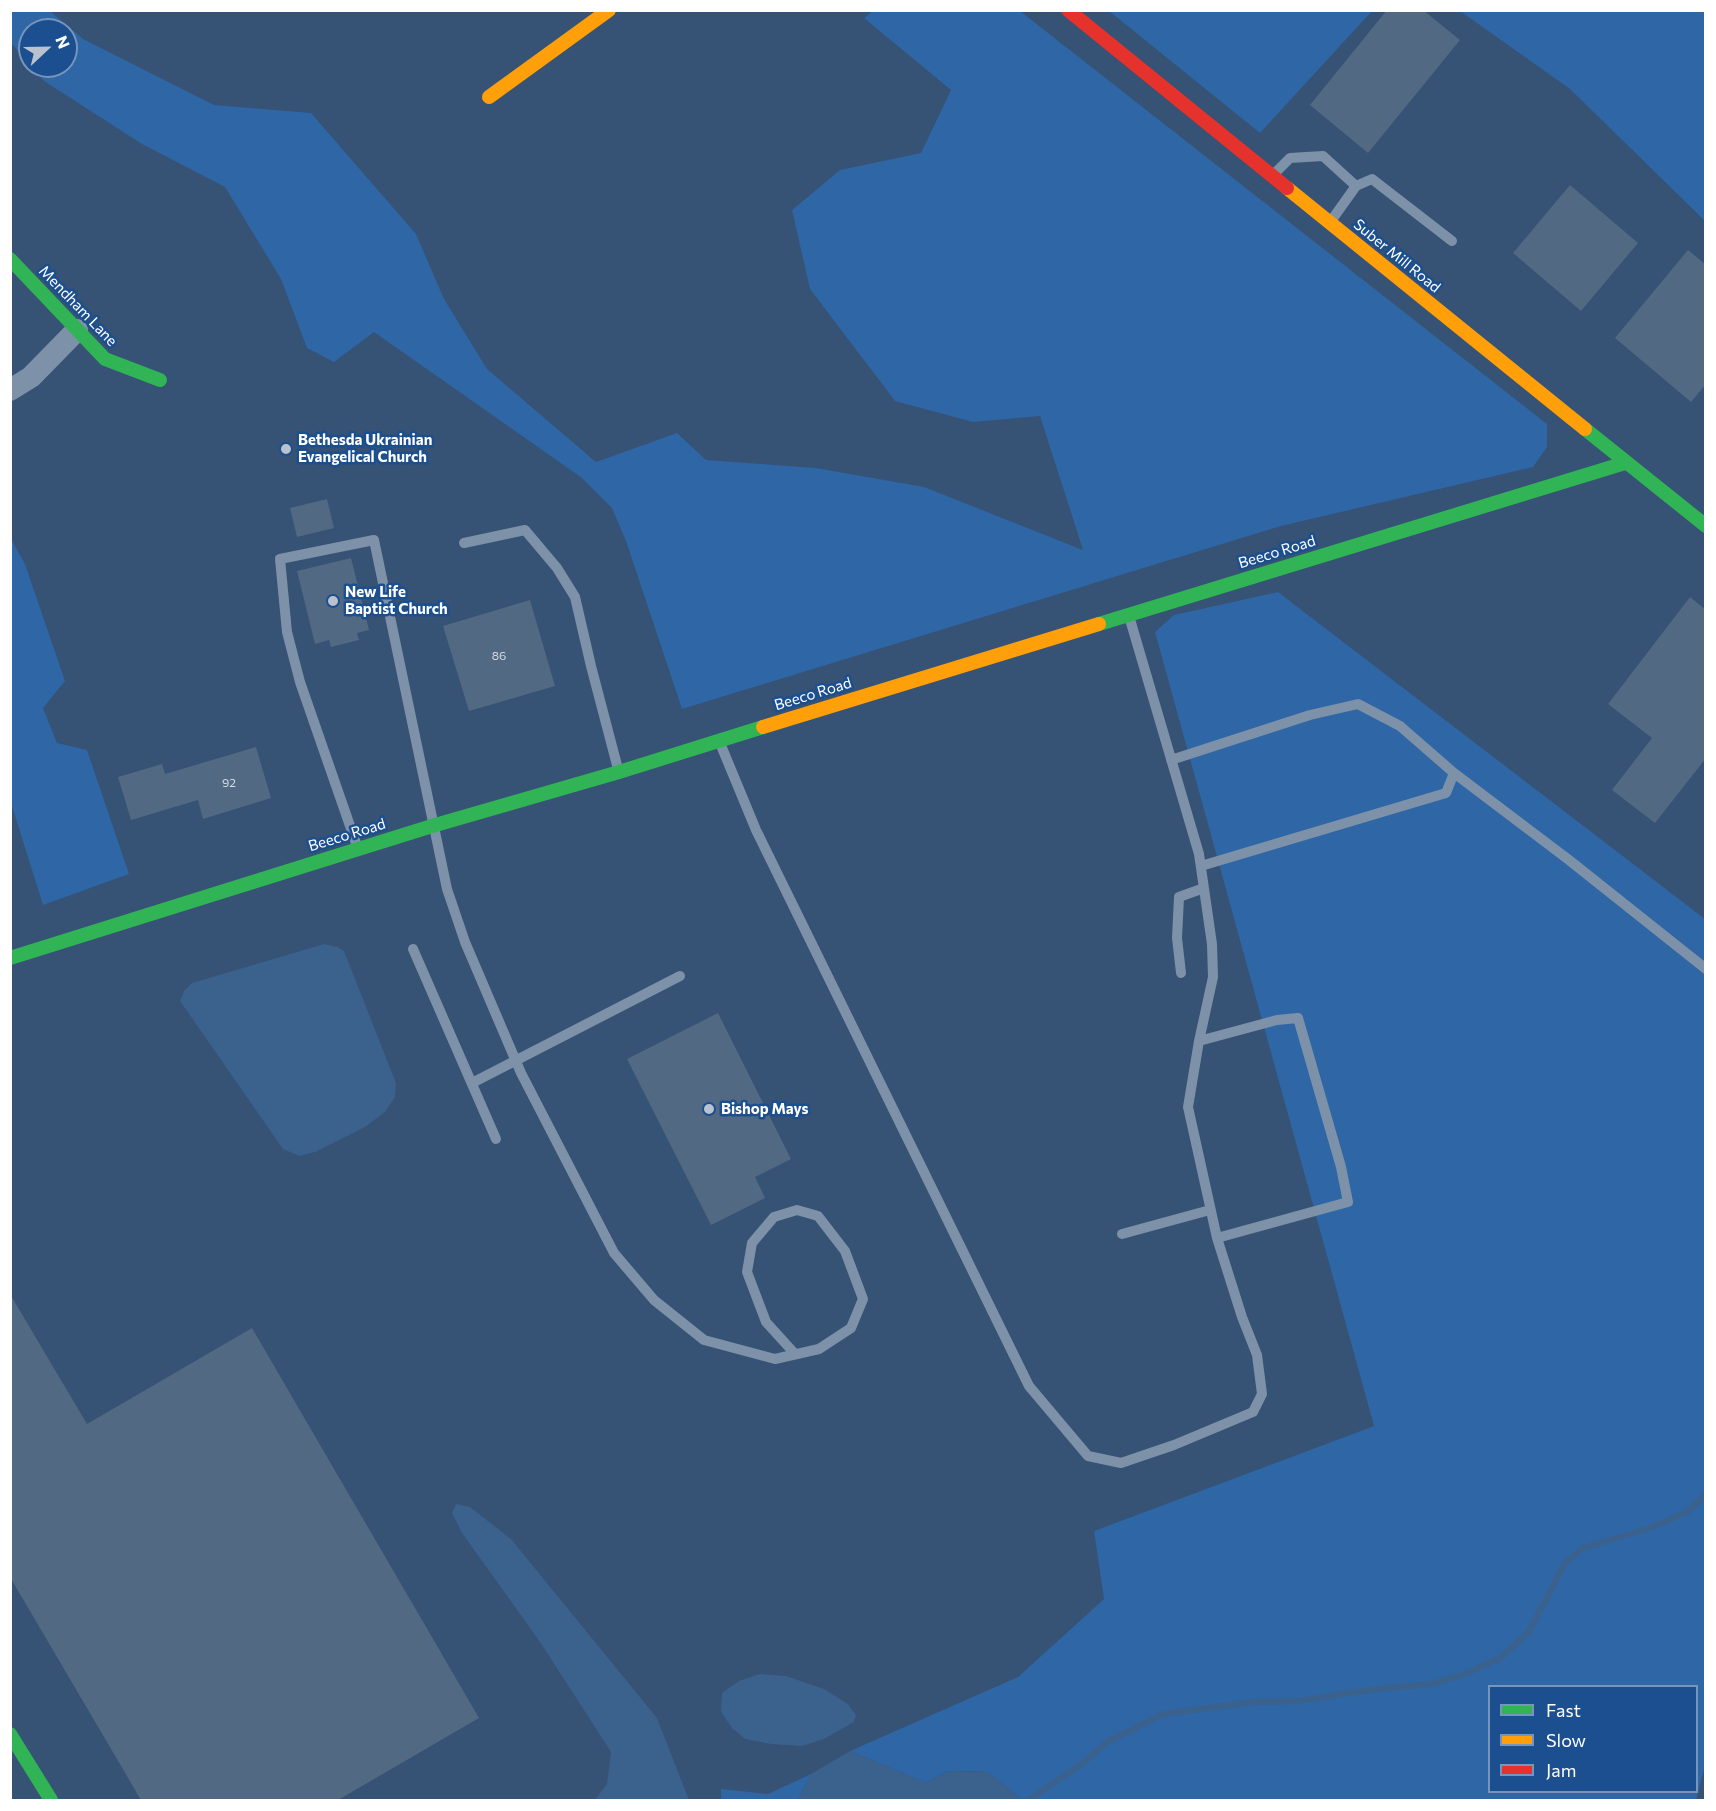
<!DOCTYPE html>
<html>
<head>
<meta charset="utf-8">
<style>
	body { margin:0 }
	#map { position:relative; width:1716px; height:1811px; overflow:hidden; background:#365274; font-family:Commissioner,sans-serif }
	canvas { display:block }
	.frame { position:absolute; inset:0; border:12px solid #fff; pointer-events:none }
	.legend { position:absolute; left:1488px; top:1685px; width:210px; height:108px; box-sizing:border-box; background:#1b4f8f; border:2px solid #7695bc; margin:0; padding:8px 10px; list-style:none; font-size:18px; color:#fff }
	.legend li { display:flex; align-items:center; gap:12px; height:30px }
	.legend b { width:30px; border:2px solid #7695bc }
	.north { position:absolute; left:18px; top:18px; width:60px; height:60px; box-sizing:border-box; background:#1b4f8f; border:2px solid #7695bc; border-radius:50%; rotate:68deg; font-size:16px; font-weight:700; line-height:24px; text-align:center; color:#fff }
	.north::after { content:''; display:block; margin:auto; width:21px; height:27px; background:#b9c2ce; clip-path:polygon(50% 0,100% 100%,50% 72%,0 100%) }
</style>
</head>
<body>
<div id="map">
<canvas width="1716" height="1811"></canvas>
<div class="frame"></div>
<ul class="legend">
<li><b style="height:8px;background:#30b455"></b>Fast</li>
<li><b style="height:8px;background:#ff9f0a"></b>Slow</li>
<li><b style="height:8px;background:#e5322d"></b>Jam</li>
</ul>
<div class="north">N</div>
</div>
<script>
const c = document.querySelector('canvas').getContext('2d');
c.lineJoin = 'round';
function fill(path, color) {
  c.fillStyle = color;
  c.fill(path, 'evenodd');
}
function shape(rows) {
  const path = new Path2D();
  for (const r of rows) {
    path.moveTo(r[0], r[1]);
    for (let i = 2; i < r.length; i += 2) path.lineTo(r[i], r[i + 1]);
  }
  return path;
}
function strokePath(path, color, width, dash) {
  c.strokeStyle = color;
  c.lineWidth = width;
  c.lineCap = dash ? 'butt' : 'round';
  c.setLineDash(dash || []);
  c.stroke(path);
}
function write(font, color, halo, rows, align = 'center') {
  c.font = font + ' Commissioner,sans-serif';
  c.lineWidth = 5;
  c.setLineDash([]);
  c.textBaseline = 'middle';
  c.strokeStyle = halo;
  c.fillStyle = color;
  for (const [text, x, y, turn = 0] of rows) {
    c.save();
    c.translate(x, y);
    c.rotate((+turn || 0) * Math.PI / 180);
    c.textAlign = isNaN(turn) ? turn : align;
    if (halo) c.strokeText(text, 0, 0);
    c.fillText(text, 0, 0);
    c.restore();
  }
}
const green = shape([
	[10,11,50,11,83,39,214,105,311,113,416,234,444,299,487,369,596,462,677,433,706,460,816,468,924,487,1083,550,1040,416,973,422,895,401,810,289,792,210,840,170,921,153,951,90,864,18,873,11,1020,11,1547,424,1547,447,1533,467,1281,526,682,709,626,541,612,508,582,478,374,332,334,362,307,348,281,279,225,187,142,144,44,81,31,66,66,66,66,30,30,30,30,65,11,43],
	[1109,11,1372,11,1260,133],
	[1460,11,1705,11,1705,221,1570,89],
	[10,537,25,564,65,681,43,708,57,743,87,750,129,874,43,905,11,803],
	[1278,592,1705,919,1706,1761,1696,1800,1022,1800,988,1772,948,1771,926,1783,850,1751,1018,1677,1104,1599,1094,1531,1374,1426,1155,632,1174,615],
	[1490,1686,1696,1686,1696,1792,1490,1792],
	[811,1774,798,1800,721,1800,721,1789,768,1794]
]);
const water = shape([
	[324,944,338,947,344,951,396,1083,395,1097,385,1112,365,1127,315,1152,299,1156,283,1149,180,1001,184,991,192,983],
	[456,1504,470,1507,511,1539,657,1718,689,1800,595,1800,607,1784,611,1752,540,1642,462,1533,452,1513],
	[760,1674,786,1676,824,1689,848,1704,856,1715,854,1722,824,1739,802,1746,771,1744,745,1739,732,1728,721,1712,722,1693,739,1681],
	[850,1751,926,1783,948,1771,988,1772,1022,1800,798,1800,811,1774]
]);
const stream = shape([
	[1028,1800,1083,1763,1107,1742,1163,1714,1254,1702,1298,1701,1369,1690,1432,1684,1465,1674,1500,1658,1528,1633,1565,1563,1583,1548,1650,1528,1687,1512,1706,1494]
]);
const building = shape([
	[1387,10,1423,10,1460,40,1368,153,1310,105],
	[1570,185,1638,243,1581,311,1513,253],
	[1688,250,1706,265,1706,384,1691,402,1615,338],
	[327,499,334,528,297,537,290,508],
	[351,558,369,630,357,633,359,640,331,647,329,640,315,644,297,571],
	[1690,597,1706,610,1706,758,1655,823,1612,790,1652,738,1608,704],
	[530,600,555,686,469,711,443,626],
	[256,747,271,798,203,819,198,800,131,820,118,777,162,764,165,774],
	[718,1013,791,1159,755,1177,765,1198,711,1225,627,1059],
	[10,1294,87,1424,252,1328,479,1718,338,1800,141,1800,10,1577]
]);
const lane = shape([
	[1274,174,1290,158,1323,156,1356,186,1331,221],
	[1356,186,1372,179,1452,241],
	[464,543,525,530,557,568,575,597,591,666,618,769],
	[720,743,756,830,1029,1386,1088,1456,1121,1463,1174,1445,1253,1412,1262,1394,1257,1355,1242,1317,1217,1238,1188,1107,1199,1041,1213,977,1212,944,1199,854,1129,616],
	[1171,760,1310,715,1358,704,1400,726,1454,773,1569,860,1706,969],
	[357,846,300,682,287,632,280,559,374,540,447,889,465,942,521,1073,614,1253,654,1300,704,1340,775,1359,819,1349,851,1328,863,1299,845,1251,818,1216,797,1210,774,1217,752,1243,747,1272,766,1322,795,1354],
	[1201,866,1446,793,1454,773],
	[413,949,496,1139],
	[1181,973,1177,938,1179,897,1204,888],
	[1199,1041,1277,1020,1298,1018,1341,1167,1348,1202,1217,1238],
	[472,1083,680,976],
	[1122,1234,1210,1210]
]);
const street = shape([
	[10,390,31,377,77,330]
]);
const fast = shape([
	[10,259,105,359,160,380],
	[1585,429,1706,526],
	[1099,624,1625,463],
	[10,958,432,826,619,772,763,727],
	[10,1734,51,1800]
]);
const slow = shape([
	[489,97,609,10],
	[1287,188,1585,429],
	[763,727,1099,624]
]);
const jam = shape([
	[1068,10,1287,188]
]);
const markers = [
	[286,449,6,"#b9c2ce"],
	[333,601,6,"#b9c2ce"],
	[709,1109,6,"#b9c2ce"]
];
const numberNames = [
	["86",499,656],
	["92",229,783]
];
const streetNames = [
	["Suber Mill Road",1397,256,39],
	["Mendham Lane",78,306,46],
	["Beeco Road",1277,552,-17],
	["Beeco Road",813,694,-17],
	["Beeco Road",347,835,-17]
];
const poiNames = [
	["Bethesda Ukrainian",298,440],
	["Evangelical Church",298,457],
	["New Life",345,592],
	["Baptist Church",345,609],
	["Bishop Mays",721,1109]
];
fill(green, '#2f66a5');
fill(water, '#3b618d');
strokePath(stream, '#3b618d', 6);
fill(building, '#526984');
strokePath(lane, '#7d92a8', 10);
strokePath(street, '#7d92a8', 22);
strokePath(fast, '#30b455', 14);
strokePath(slow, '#ff9f0a', 14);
strokePath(jam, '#e5322d', 14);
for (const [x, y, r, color] of markers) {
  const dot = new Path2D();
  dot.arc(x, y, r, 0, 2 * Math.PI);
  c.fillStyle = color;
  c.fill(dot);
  strokePath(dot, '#1b4f8f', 2);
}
write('12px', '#d4dae0', null, numberNames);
write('15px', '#fff', '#1b4f8f', streetNames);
write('bold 15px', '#fff', '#1b4f8f', poiNames, 'left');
</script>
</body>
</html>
